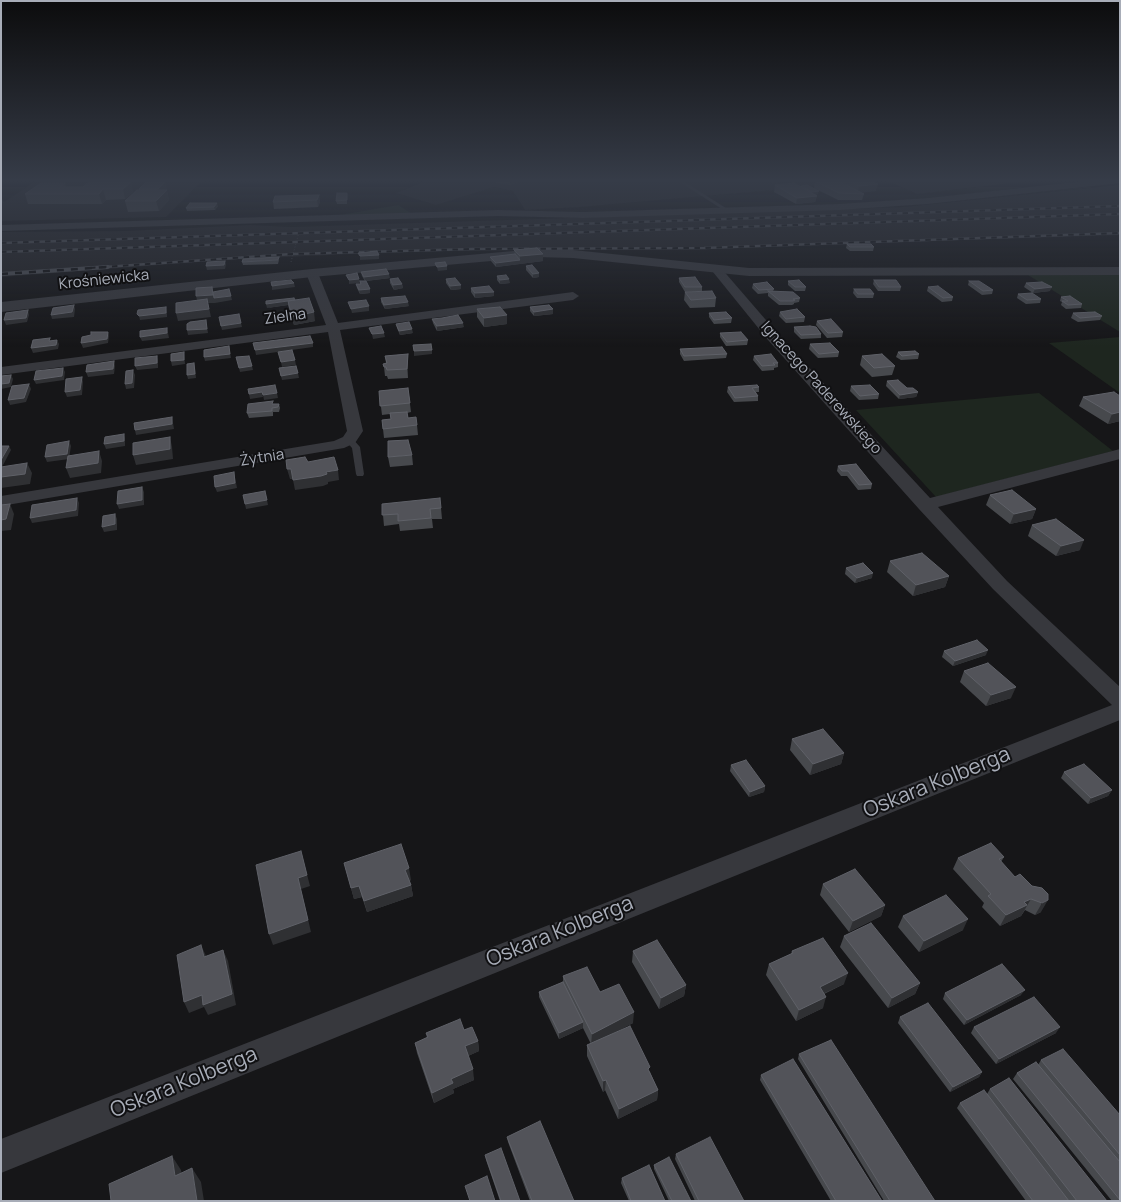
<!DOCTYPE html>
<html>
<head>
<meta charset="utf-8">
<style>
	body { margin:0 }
	#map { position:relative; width:1121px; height:1202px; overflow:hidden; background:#161618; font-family:Manrope,sans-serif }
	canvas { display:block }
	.frame { position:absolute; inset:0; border:2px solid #a8adb8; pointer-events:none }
</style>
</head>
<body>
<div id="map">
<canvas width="1121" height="1202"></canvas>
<div class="frame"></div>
</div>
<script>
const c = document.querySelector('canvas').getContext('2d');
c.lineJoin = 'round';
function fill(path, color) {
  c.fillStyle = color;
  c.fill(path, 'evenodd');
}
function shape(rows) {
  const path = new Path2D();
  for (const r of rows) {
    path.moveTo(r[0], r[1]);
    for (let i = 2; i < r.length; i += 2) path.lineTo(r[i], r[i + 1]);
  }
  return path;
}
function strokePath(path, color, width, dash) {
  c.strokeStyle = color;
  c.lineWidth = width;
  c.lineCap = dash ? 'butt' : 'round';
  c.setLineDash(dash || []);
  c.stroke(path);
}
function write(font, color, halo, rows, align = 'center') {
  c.font = font + ' Manrope,sans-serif';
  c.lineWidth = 4;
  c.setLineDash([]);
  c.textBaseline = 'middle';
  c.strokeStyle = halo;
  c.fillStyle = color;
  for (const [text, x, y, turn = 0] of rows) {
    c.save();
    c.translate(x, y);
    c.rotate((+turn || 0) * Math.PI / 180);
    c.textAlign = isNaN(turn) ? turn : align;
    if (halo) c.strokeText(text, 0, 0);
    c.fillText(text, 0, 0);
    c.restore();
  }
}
const built = shape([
	[39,179,204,179,166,217,1,221,1,204],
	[417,179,1044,179,917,194,888,181,875,181,580,207,525,210,513,191,494,187,436,205,396,193,426,181],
	[1120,185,1120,235,680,249,537,249,370,253,225,260,1,277,1,232,125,231,250,225,292,227,903,207]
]);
const green = shape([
	[398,205,411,213,328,217],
	[1028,275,1120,275,1120,332],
	[1120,337,1120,393,1049,343],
	[1039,393,1113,451,936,497,856,410]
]);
const path = shape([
	[291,262,299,232]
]);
const service = shape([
	[675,179,680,179,729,210,725,211,675,179],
	[346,438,352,438,360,447,364,474,363,476,357,476,356,474,352,448,345,440,346,438]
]);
const minor = shape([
	[1104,179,1120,179,1120,183,928,204,839,210,583,218,498,216,1,231,1,225,498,210,583,212,839,204,928,198,1104,179],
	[717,267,721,268,778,334,930,498,1120,449,1120,459,938,507,1007,581,1120,687,1120,720,1,1173,1,1139,1112,705,993,589,919,509,768,340,713,272,711,270,713,268,717,267],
	[312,270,318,273,338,323,573,292,579,296,573,300,340,330,363,431,355,443,344,448,1,506,1,496,334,441,343,437,347,431,328,332,1,375,1,367,326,325,306,273,312,270]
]);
const tertiary = shape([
	[536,249,573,250,749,268,1120,267,1120,275,749,276,573,258,536,257,312,277,1,312,1,302,312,269,536,249]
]);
const railFar1 = shape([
	[1,243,1120,206],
	[1,252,1120,214],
	[90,268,292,254,472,249,704,248,1120,233]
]);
const rail = shape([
	[1,274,108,267]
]);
const wall = shape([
	[493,179,526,179,510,185,493,182],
	[765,179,794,179,794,180,772,183],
	[843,179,867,179,876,191,861,192,864,194,862,200,838,200,814,188,815,181,842,183],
	[131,182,133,192,125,199,106,200,102,204,28,204,25,194,65,183,66,187,83,187],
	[165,182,169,200,159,211,128,212,125,201,139,190,139,189],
	[775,185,800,187,801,186,818,194,815,195,817,196,815,202,796,204,774,192],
	[347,193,347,204,337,204,336,201],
	[319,195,320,202,318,207,274,209,273,202],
	[218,206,215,210,187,211,186,208],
	[847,244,874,247,873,251,850,251,846,248],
	[514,250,543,261,496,267,491,261,490,257,515,254],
	[279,260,278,264,243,265,242,262],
	[526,266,539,273,539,277,533,278,526,270],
	[361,272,390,278,366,281,370,289,370,293,360,294,357,288,356,284,360,284,360,281,365,281,362,276],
	[497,276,510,283,500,284,497,280],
	[679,278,702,287,702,291,685,292,679,282],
	[390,279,402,284,403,288,394,290,390,283],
	[446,279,461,289,451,290,446,283],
	[874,280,901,287,900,291,878,291,873,284],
	[788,281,806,287,805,291,795,291,788,285],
	[969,281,993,290,992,294,982,295,968,285],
	[1026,283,1050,291,1033,293,1024,287],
	[753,284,774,289,773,291,800,298,799,302,794,303,794,304,792,305,779,305,768,296,768,293,758,294,752,288],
	[928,287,953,297,952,301,942,302,927,291],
	[471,288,494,296,475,298,471,292],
	[854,289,874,294,873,298,857,298,853,293],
	[685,292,716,298,715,307,690,308,684,300],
	[1018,294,1041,299,1040,303,1026,304,1017,298],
	[1061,297,1082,304,1081,308,1066,309,1061,305,1062,302,1060,301],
	[381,298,409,306,385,309,381,302],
	[295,300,315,321,294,325,288,305,267,308],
	[530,307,553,309,553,314,534,316,530,311],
	[477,309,507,324,484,327,477,317],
	[780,312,805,317,804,322,786,323,779,316],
	[709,313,732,318,731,323,714,324,709,317],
	[1073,313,1102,316,1100,320,1078,322,1071,318],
	[432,319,464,327,437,331,433,323],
	[817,321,843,332,842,337,827,338,816,325],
	[396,324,413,333,400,335,397,328],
	[794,327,821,334,821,338,801,339,794,332],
	[720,333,748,340,747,345,726,346,720,337],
	[810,344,839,352,838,357,818,358,809,349],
	[680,349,727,354,726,358,684,361,680,354],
	[898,352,919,354,918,359,901,360,896,357],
	[408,354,408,378,388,379,387,376,385,376,384,367,386,363,385,356],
	[754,356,778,363,778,367,774,368,774,370,762,371,753,360],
	[862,356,895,366,892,375,872,377,860,365],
	[887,381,918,392,916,397,899,399,886,386],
	[851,386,879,394,878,399,859,400,850,391],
	[728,387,759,387,759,392,756,392,758,396,758,401,734,402,727,392],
	[408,388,411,412,407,413,408,418,417,425,418,435,384,438,382,420,391,419,390,414,382,415,379,391],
	[1120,396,1120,421,1108,424,1079,406,1083,397],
	[273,404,279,404,280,408,279,412,273,412,273,416,249,418,247,413],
	[412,455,413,465,390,467,388,457],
	[856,464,872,484,871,489,858,490,847,476,841,476,837,471,838,466],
	[990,495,1036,509,1032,519,1010,524,986,505],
	[382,504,441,508,442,519,432,519,433,528,400,531,399,524,384,526],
	[1032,525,1080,550,1056,556,1028,536],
	[890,561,949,576,945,587,913,596,887,572],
	[846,568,872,578,855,583,845,574],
	[944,651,986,655,953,666,942,657],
	[964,671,1011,698,986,706,960,682],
	[792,739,844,753,841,764,810,775,790,750],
	[731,765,765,786,764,792,749,797,730,771],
	[1064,772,1112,790,1108,796,1088,804,1061,778],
	[1004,857,1001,862,1015,877,1032,886,1042,888,1041,912,1035,915,1025,910,1021,916,1000,926,982,907,984,903,953,869,958,858],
	[344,863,411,880,409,881,411,885,413,896,367,912,362,897,354,899],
	[823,884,885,905,881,916,849,932,820,895],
	[903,916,963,930,919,952,898,927],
	[844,936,920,983,915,994,888,1008,840,947],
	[633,951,686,985,684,996,659,1009,632,962],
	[792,951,844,984,824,994,823,1008,796,1021,766,975,769,964,791,954],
	[563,976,600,992,633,1023,611,1034,650,1072,658,1090,657,1100,618,1119,605,1090,603,1092,587,1056,587,1045,591,1044,583,1028,559,1039,539,997,539,992,563,982],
	[945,993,1021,995,964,1025,943,999],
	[900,1017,982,1072,979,1077,950,1092,898,1023],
	[974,1027,1056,1033,996,1064,971,1033],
	[426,1033,478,1041,479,1051,468,1056,474,1080,453,1089,454,1093,434,1103,417,1053,415,1043,427,1038],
	[799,1054,935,1201,884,1201,798,1059],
	[1041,1060,1120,1115,1120,1201,1112,1201,1013,1079,1017,1073,1038,1065],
	[761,1075,882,1201,831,1201,760,1080],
	[990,1089,1107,1201,1026,1201,957,1108,960,1103,987,1094],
	[507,1137,574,1201,530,1201,508,1142],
	[676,1154,744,1201,695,1201,675,1159],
	[485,1155,520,1201,500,1201,486,1160],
	[654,1165,691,1201,669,1201,654,1169],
	[622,1178,665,1201,629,1201,621,1183]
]);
const shadedWall = shape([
	[510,179,526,179,510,185],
	[773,179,794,179,794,180,772,183],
	[131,182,133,192,125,199,123,189],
	[165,182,169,200,159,211,156,201,160,197,158,189],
	[878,184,876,191,858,193,859,186],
	[103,189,106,200,102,204,99,194],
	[819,191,818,194,811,195,812,192],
	[319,195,320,202,318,207,317,200],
	[1,196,4,203,1,204],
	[817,196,815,202,796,204,797,198],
	[217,203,218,206,215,210,214,207],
	[543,254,543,261,520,264,520,256],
	[379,255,379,259,360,260,360,256],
	[520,260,520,264,496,267,496,263],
	[225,261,226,264,225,269,207,270,206,266],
	[447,266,447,270,438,271,437,267],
	[539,273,539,277,533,278,533,274],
	[389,274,390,278,365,281,364,277],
	[359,279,360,283,349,284,349,280],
	[509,279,510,283,500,284,500,280],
	[294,283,295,287,272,290,272,286],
	[402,284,403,288,394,290,393,285],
	[461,285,461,289,451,290,450,286],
	[1052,287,1050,291,1033,293,1035,289],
	[370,289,370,293,360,294,359,290],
	[494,292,494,296,475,298,475,293],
	[213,295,215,298,231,296,232,300,215,303,215,302,215,303,208,303,211,317,178,321,176,313,198,304,196,296],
	[288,301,288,305,267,308,266,304],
	[408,302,409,306,385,309,384,305],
	[74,305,75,309,74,317,52,319,51,315],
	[369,306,369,311,352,313,351,309],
	[166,307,167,312,167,317,140,320,139,316],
	[553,309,553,314,534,316,534,312],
	[28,310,29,315,27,322,6,325,4,320],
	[314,312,315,321,294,325,292,317],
	[507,315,507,324,484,327,484,318],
	[206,320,208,333,188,335,187,330],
	[241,323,242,327,222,330,221,326],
	[463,323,464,327,437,331,437,326],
	[167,328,169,338,142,341,140,337],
	[412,329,413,333,400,335,399,331],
	[108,332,109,336,108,343,83,348,81,343],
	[384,333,385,337,373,339,372,334],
	[57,340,59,344,58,349,33,353,31,348],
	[313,343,313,347,256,355,255,350],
	[229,346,231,358,205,361,204,357],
	[432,350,432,354,414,356,414,351],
	[184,352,185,364,172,366,171,361],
	[408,354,408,378,407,369],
	[157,356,158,360,158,368,137,370,135,366],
	[295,360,296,365,282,367,281,362],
	[114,361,115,366,114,374,88,377,86,372],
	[194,363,195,367,196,378,188,379,187,375],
	[252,366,253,370,240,372,239,368],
	[63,368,65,372,64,380,36,384,34,380],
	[133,370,135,375,134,388,126,389,125,384],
	[298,373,299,378,282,380,281,376],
	[11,375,13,379,11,387,1,389,1,384],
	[82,377,83,382,82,395,67,397,65,392],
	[29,384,31,389,26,402,10,405,8,400],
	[262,392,263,397,250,399,249,394],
	[918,392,916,397,899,399,900,395],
	[277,393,278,398,264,400,263,395],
	[1120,412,1120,421,1108,424,1112,414],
	[172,417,174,429,136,435,135,430],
	[124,434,125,438,125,446,106,449,104,444],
	[170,437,172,447,173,459,136,465,133,455],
	[69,441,71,446,69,459,47,462,45,457],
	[9,446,11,450,1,469,1,460],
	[99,451,102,461,101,473,70,478,66,468],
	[27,463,32,473,30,484,1,488,1,477],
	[287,469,291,469,293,479,290,479],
	[338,470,339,480,328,482,328,484,323,486,295,490,293,480],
	[234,472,237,488,217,492,215,487],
	[142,487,144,492,144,505,119,509,117,504],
	[77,498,79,503,78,516,32,523,30,518],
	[267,500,268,505,246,509,245,504],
	[10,504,14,514,11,530,1,531,1,520],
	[1036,509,1032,519,1010,524,1014,514],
	[115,514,117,519,117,530,104,532,102,527],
	[1084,540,1080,550,1056,556,1061,546],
	[873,573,872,578,855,583,857,578],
	[949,576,945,587,913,596,916,585],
	[988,650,986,655,953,666,955,661],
	[1016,687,1011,698,986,706,991,695],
	[844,753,841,764,810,775,813,764],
	[765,786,764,792,749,797,750,792],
	[1112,790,1108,796,1088,804,1091,798],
	[301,851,310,886,301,889,311,932,273,945,269,934,298,878],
	[409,868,411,880,407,881,405,870],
	[411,885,413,896,367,912,364,901],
	[359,886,362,897,354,899,351,888],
	[1031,899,1021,916,1000,926,1006,915,1024,902],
	[1048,900,1041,912,1035,915,1042,903],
	[885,905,881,916,849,932,853,921],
	[968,919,963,930,919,952,924,941],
	[201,945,206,956,204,957],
	[223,950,228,961,236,1005,208,1015,204,1007,189,1013,184,1002],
	[848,973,844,984,816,997,820,987],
	[920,983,915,994,888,1008,892,998],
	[686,985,684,996,659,1009,661,998],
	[1025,990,1021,995,964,1025,967,1020],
	[826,997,823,1008,796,1021,799,1010],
	[634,1012,633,1023,591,1045,592,1034],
	[583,1022,583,1028,559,1039,559,1033],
	[1060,1027,1056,1033,996,1064,999,1059],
	[478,1041,479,1051,466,1057,465,1046],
	[473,1069,474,1080,453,1089,454,1093,434,1103,432,1093,451,1079],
	[982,1072,979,1077,950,1092,953,1087],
	[606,1080,605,1090,603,1092,603,1081],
	[658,1090,657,1100,618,1119,619,1109],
	[172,1156,181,1170,184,1190,175,1176],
	[192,1168,201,1182,204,1201,197,1201]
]);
const building = shape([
	[834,179,864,194,839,193,815,181,834,179],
	[845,179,867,179,878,184,859,186,845,179],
	[131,182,123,189,103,189,99,194,25,194,41,183,65,183,60,187,83,187,87,183,131,182],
	[146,182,165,182,158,189,139,189,146,182],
	[794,183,817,196,797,198,775,185,794,183],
	[807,185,819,191,812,192,801,186,807,185],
	[137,190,167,190,156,201,125,201,137,190],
	[337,193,347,193,347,200,336,201,337,193],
	[319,195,317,200,273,202,275,196,319,195],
	[190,203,217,203,214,207,186,208,190,203],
	[847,244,871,244,874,247,850,247,847,244],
	[537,248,543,254,520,256,514,250,537,248],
	[377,251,379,255,360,256,358,253,377,251],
	[515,254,520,260,496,263,490,257,515,254],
	[279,257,278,260,242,262,243,259,279,257],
	[225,261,224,265,206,266,207,262,225,261],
	[445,262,447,266,437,267,435,263,445,262],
	[532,265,539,273,533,274,526,266,532,265],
	[386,269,389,274,364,277,361,272,386,269],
	[357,273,359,279,349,280,346,275,357,273],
	[506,275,509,279,500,280,497,276,506,275],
	[695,277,702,287,685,287,679,278,695,277],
	[398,278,402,284,393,285,390,279,398,278],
	[455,278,461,285,450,286,446,279,455,278],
	[291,280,294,283,272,286,271,282,291,280],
	[799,280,806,287,795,287,788,281,799,280],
	[874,280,896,280,901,287,879,287,874,280],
	[360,281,366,281,370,289,359,290,356,284,361,284,360,281],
	[969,281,979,281,993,290,983,291,969,281],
	[767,282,774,289,759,290,753,284,767,282],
	[1042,282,1052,287,1035,289,1026,283,1042,282],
	[489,286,494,292,475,293,471,288,489,286],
	[938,286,953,297,943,298,928,287,938,286],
	[212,287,213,295,196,296,196,288,212,287],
	[229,289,231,296,214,298,213,292,229,289],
	[854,289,870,289,874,294,858,294,854,289],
	[712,291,716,298,691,300,685,292,712,291],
	[768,291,793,292,800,298,793,299,795,300,793,301,780,301,768,291],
	[1032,293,1041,299,1027,300,1018,294,1032,293],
	[405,296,408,302,384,305,381,298,405,296],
	[1070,296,1082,304,1068,305,1062,301,1068,301,1061,297,1070,296],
	[294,298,295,300,266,304,266,301,294,298],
	[309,298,314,312,292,317,288,301,309,298],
	[207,299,209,309,176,313,176,303,207,299],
	[366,300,369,306,351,309,348,302,366,300],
	[74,305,72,312,51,315,53,308,74,305],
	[549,305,553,309,534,312,530,307,549,305],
	[166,307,166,313,139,316,137,314,138,310,166,307],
	[500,307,507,315,484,318,477,309,500,307],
	[797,309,805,317,786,319,780,312,797,309],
	[28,310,26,318,4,320,6,313,28,310],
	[726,312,732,318,714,320,709,313,726,312],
	[1095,312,1102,316,1080,318,1073,313,1095,312],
	[239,314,241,323,221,326,219,317,239,314],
	[458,315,463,323,437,326,432,319,442,318,458,315],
	[831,319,843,332,828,333,817,321,831,319],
	[206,320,207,329,187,330,187,324,190,322,206,320],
	[409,322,412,329,399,331,396,324,409,322],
	[381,326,384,333,372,334,369,328,381,326],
	[810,326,816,327,821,334,801,335,794,327,810,326],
	[167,328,167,333,140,337,140,331,167,328],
	[91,332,108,332,107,339,81,343,82,337,91,335,91,332],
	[741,332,748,340,727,342,720,333,741,332],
	[310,336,313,343,255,350,253,343,310,336],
	[50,338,49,341,57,340,56,345,31,348,33,340,50,338],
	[830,343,839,352,819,354,810,344,830,343],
	[431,344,432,350,414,351,413,345,431,344],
	[229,346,230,354,204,357,204,350,229,346],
	[722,347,727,354,684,356,680,349,722,347],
	[292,350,295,360,281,362,278,352,292,350],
	[915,351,919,354,902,356,898,352,915,351],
	[184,352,184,360,171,361,171,354,184,352],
	[408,354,407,369,387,370,386,367,384,367,383,364,387,363,385,356,408,354],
	[771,354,778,363,773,363,775,365,762,366,754,356,771,354],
	[882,354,895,366,874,368,862,356,882,354],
	[157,356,157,363,135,366,135,358,157,356],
	[249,356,252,366,239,368,236,357,249,356],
	[114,361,113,369,86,372,87,365,114,361],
	[194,363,195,374,187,375,187,364,194,363],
	[296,366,298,373,281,376,279,368,296,366],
	[63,368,62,376,34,380,36,371,63,368],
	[133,370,132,383,125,384,126,371,133,370],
	[11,375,9,383,1,384,1,376,11,375],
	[82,377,80,390,65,392,66,379,82,377],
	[898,380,907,388,913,388,918,392,900,395,887,381,898,380],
	[29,384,24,398,8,400,12,386,29,384],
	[275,385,277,393,263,395,262,392,249,394,248,389,275,385],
	[757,385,759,387,752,388,758,396,735,398,728,387,757,385],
	[870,385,879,394,860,396,851,386,870,385],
	[408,388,410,403,380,406,379,391,408,388],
	[1114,392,1120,396,1120,412,1112,414,1083,397,1114,392],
	[273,401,272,404,279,404,278,407,272,408,272,411,247,413,248,404,273,401],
	[407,412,408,418,416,417,417,425,383,429,382,420,391,419,390,413,407,412],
	[172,417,172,424,135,430,134,423,172,417],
	[124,434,124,441,104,444,105,437,124,434],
	[170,437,170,449,133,455,133,443,170,437],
	[408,440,412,455,388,457,388,441,408,440],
	[69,441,67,454,45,457,47,445,69,441],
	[1,446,9,446,1,460,1,446],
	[99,451,98,463,66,468,68,456,99,451],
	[305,457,308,462,334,457,338,470,326,472,327,474,321,476,293,480,291,469,287,469,286,460,305,457],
	[27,463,25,474,1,477,1,467,27,463],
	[856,464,872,484,859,485,848,471,842,471,838,466,856,464],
	[234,472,235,483,215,487,214,476,234,472],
	[142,487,142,500,117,504,118,491,142,487],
	[1012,490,1036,509,1014,514,990,495,1012,490],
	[265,491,267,500,245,504,243,495,265,491],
	[77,498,76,510,30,518,32,505,77,498],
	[440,498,441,508,430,509,431,518,398,521,398,514,382,515,382,504,440,498],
	[10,504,6,519,1,520,1,505,10,504],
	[115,514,115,524,102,527,103,516,115,514],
	[1056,519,1084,540,1061,546,1032,525,1056,519],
	[922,553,949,576,916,585,890,561,922,553],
	[863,563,873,573,857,578,846,568,863,563],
	[977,640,988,650,955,661,944,651,977,640],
	[988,663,1016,687,991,695,964,671,988,663],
	[823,729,844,753,813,764,792,739,823,729],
	[746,760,765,786,750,792,731,765,746,760],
	[1084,764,1112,790,1091,798,1064,772,1084,764],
	[991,843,1004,857,999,859,1015,877,1020,874,1032,886,1042,888,1048,894,1048,900,1042,903,1031,899,1024,902,1027,905,1006,915,988,896,991,894,958,858,991,843],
	[401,844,409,868,405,870,411,885,364,901,359,886,351,888,344,863,401,844],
	[301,851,307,875,298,878,308,920,269,934,256,865,301,851],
	[855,869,885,905,853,921,823,884,855,869],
	[946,895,968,919,924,941,903,916,946,895],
	[871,923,920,983,892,998,844,936,871,923],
	[823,938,848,973,820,987,826,997,799,1010,769,964,793,953,792,951,823,938],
	[657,940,686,985,661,998,633,951,657,940],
	[201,945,204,957,223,950,232,994,203,1005,202,995,184,1002,177,955,201,945],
	[1002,964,1025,990,967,1020,945,993,1002,964],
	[587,967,600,992,619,984,634,1012,592,1034,563,976,587,967],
	[563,982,583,1022,559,1033,539,992,563,982],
	[1034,997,1060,1027,999,1059,974,1027,1034,997],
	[928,1003,982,1072,953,1087,900,1017,928,1003],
	[460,1019,464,1030,472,1027,478,1041,465,1046,473,1069,451,1079,453,1083,432,1093,415,1043,428,1037,426,1033,460,1019],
	[630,1026,650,1067,648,1069,658,1090,619,1109,606,1080,603,1081,587,1045,630,1026],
	[831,1040,935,1201,890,1201,799,1054,831,1040],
	[1063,1049,1120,1115,1120,1155,1041,1060,1063,1049],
	[793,1059,882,1201,836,1201,761,1075,793,1059],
	[1036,1062,1120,1162,1120,1200,1017,1073,1036,1062],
	[1009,1078,1107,1201,1077,1201,990,1089,1009,1078],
	[984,1090,1069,1201,1033,1201,960,1103,984,1090],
	[540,1121,574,1201,532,1201,507,1137,540,1121],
	[710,1137,744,1201,699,1201,676,1154,710,1137],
	[501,1148,520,1201,501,1201,485,1155,501,1148],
	[172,1156,175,1176,192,1168,197,1201,111,1201,109,1184,172,1156],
	[669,1157,691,1201,672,1201,654,1165,669,1157],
	[649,1165,665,1201,631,1201,622,1178,649,1165],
	[487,1176,495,1201,470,1201,465,1186,487,1176]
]);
const farStreetnames = [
	["Krośniewicka",104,280,-6],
	["Zielna",285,317,-8],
	["Ignacego Paderewskiego",821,388,48],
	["Żytnia",262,458,-9]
];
const nearStreetnames = [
	["Oskara Kolberga",937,783,-22],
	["Oskara Kolberga",560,932,-22],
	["Oskara Kolberga",184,1083,-22]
];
fill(built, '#222225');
fill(green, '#1e261f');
strokePath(path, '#3d3f44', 1, [1, 2]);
fill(service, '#37383d');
fill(minor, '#37383d');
fill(tertiary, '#37383d');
strokePath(railFar1, '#4a4c52', 2.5);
strokePath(rail, '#4a4c52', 4);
strokePath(railFar1, '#111113', 2, [5.5]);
strokePath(rail, '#111113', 2.5, [7]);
fill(wall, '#47494d');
fill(shadedWall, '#2f3033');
fill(building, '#525359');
strokePath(building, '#5f6168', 1);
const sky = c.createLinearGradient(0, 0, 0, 347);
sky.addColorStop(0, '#0c0c0d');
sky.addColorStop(0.52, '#363c48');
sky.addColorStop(1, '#363c4800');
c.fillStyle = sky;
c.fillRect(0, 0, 1121, 347);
write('15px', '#a8adb8', '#111113', farStreetnames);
write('21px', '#a8adb8', '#111113', nearStreetnames);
</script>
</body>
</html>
